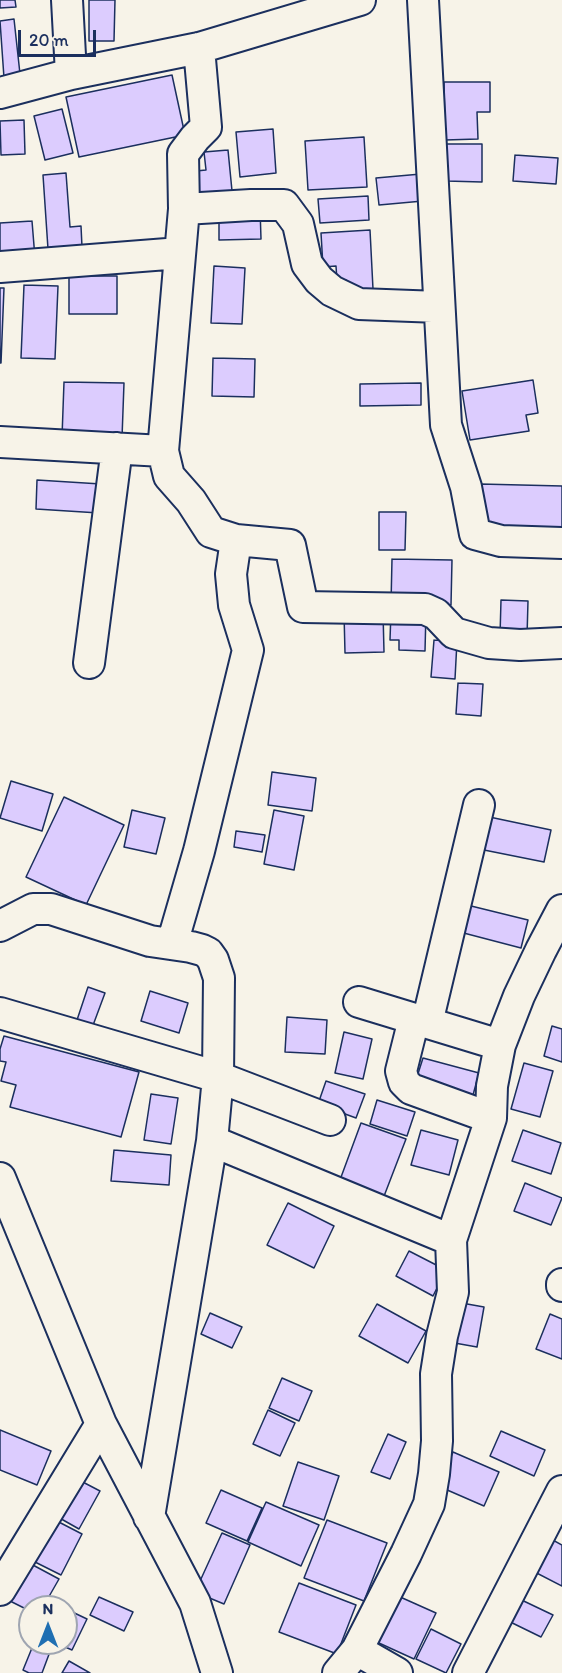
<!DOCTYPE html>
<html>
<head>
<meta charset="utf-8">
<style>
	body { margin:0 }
	#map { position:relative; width:562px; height:1673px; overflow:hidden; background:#f7f3e8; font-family:Itim,sans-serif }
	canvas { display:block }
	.north { position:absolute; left:18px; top:1595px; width:60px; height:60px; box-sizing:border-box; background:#f7f3e8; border:2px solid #9fa5b1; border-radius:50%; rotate:0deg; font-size:16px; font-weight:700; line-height:24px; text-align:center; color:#1b2f5e }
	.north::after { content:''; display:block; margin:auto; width:21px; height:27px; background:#1f6fb2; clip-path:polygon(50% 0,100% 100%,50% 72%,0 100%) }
	.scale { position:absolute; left:18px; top:30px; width:78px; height:27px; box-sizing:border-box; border:3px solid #1b2f5e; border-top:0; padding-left:8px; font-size:18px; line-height:21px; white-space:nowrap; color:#1b2f5e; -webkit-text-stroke:4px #f7f3e8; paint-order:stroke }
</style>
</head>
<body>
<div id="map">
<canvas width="562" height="1673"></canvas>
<div class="north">N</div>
<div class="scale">20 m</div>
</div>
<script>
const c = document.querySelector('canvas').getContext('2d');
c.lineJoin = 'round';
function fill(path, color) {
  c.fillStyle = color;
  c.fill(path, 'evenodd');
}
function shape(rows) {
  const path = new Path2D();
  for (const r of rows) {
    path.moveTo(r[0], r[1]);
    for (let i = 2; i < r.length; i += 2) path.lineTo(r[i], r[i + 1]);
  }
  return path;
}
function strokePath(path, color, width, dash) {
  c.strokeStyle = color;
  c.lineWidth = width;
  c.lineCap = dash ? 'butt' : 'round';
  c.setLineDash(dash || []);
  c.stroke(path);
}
const building = shape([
	[0,0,15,0,16,7,0,8,0,0],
	[89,0,115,0,114,41,89,41,89,0],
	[14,19,20,74,4,78,0,21,14,19],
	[172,75,185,135,79,157,66,97,172,75],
	[444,82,490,82,490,112,477,112,478,139,445,140,444,82],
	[62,109,73,153,45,160,34,116,62,109],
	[24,120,25,154,1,155,0,121,24,120],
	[273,129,276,173,240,177,236,132,273,129],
	[364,137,367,187,308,190,305,141,364,137],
	[446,144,482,144,482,182,446,181,446,144],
	[228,150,233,201,200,205,196,171,206,170,204,152,228,150],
	[515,155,558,158,556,184,513,181,515,155],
	[66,173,70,227,81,226,82,247,48,249,43,175,66,173],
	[421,174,423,201,379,205,376,178,421,174],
	[368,196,369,220,320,223,318,199,368,196],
	[260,208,261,239,219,240,219,209,260,208],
	[32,221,35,258,0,260,0,223,32,221],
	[370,230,373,289,346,290,346,280,337,281,336,266,323,267,321,233,370,230],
	[214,266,245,268,242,324,211,323,214,266],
	[69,276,117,276,117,314,69,314,69,276],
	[24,285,58,286,55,359,21,358,24,285],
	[0,288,4,288,1,363,0,363,0,288],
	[213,358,255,359,254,397,212,396,213,358],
	[533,380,538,413,526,415,529,431,470,440,462,391,533,380],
	[64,382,124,383,122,438,62,437,64,382],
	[421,383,421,405,360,406,360,384,421,383],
	[37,480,101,484,99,513,36,509,37,480],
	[480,484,562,486,562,530,479,528,480,484],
	[379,512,406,512,405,550,379,550,379,512],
	[392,559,452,560,451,605,391,604,392,559],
	[501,600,528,601,527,637,500,636,501,600],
	[391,611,426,612,425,651,399,650,399,640,390,640,391,611],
	[383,612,384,652,345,653,344,613,383,612],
	[434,640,457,641,455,679,431,677,434,640],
	[458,683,483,684,481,716,456,714,458,683],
	[272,772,316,778,312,811,268,805,272,772],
	[11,781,53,794,42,831,0,818,11,781],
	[64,797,124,825,86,905,26,877,64,797],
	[132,810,165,818,156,854,124,847,132,810],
	[274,810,304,816,294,870,264,864,274,810],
	[480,815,551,830,544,862,474,848,480,815],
	[236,831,265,835,262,852,234,847,236,831],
	[463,904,528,920,521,948,456,931,463,904],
	[88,987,105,993,92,1028,76,1023,88,987],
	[150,991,188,1003,179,1033,141,1021,150,991],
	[287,1017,327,1020,325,1054,285,1052,287,1017],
	[552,1026,562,1029,562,1062,544,1056,552,1026],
	[344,1032,372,1039,363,1079,335,1073,344,1032],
	[4,1036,139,1072,121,1137,10,1107,16,1085,1,1081,6,1062,0,1061,0,1049,4,1036],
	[423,1058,479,1073,473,1095,416,1080,423,1058],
	[524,1063,553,1071,540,1117,511,1109,524,1063],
	[326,1081,365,1094,356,1118,318,1104,326,1081],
	[151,1094,178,1098,171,1144,144,1140,151,1094],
	[377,1100,415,1112,407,1136,370,1124,377,1100],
	[361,1123,406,1139,381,1204,337,1188,361,1123],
	[421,1130,458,1140,449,1175,411,1165,421,1130],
	[523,1130,561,1143,551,1174,512,1161,523,1130],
	[114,1150,171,1155,169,1185,111,1181,114,1150],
	[525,1183,562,1198,551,1225,514,1211,525,1183],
	[288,1203,334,1226,314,1268,267,1245,288,1203],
	[409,1251,446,1270,433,1296,396,1276,409,1251],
	[456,1302,484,1307,477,1347,449,1342,456,1302],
	[377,1304,426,1331,408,1363,359,1336,377,1304],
	[210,1313,242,1327,232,1348,201,1334,210,1313],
	[550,1314,562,1319,562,1359,536,1349,550,1314],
	[282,1378,312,1391,299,1421,269,1408,282,1378],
	[268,1410,295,1423,280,1456,253,1444,268,1410],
	[0,1430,51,1451,37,1485,0,1470,0,1430],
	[501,1431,545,1450,534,1476,490,1456,501,1431],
	[388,1434,406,1442,390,1479,371,1472,388,1434],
	[453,1452,499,1472,484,1506,438,1486,453,1452],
	[298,1462,339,1476,324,1520,283,1506,298,1462],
	[77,1479,100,1491,79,1529,56,1516,77,1479],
	[221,1490,262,1508,247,1541,206,1523,221,1490],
	[266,1502,319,1525,301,1566,248,1542,266,1502],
	[53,1519,82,1534,61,1575,31,1560,53,1519],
	[327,1520,387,1543,364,1601,304,1578,327,1520],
	[222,1533,250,1545,224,1604,195,1592,222,1533],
	[542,1534,562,1545,562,1586,525,1567,542,1534],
	[31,1564,59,1579,43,1607,30,1607,30,1611,10,1601,31,1564],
	[299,1583,356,1605,337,1654,279,1632,299,1583],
	[389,1592,436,1613,414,1659,368,1638,389,1592],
	[509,1594,553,1615,541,1637,498,1616,509,1594],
	[99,1597,133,1612,124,1631,90,1615,99,1597],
	[66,1609,87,1619,72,1650,56,1643,66,1643,66,1609],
	[431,1629,461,1644,446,1673,416,1659,431,1629],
	[34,1643,51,1649,42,1673,29,1673,23,1670,34,1643],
	[69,1661,90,1673,62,1673,69,1661]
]);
const minor = shape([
	[67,0,71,74],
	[423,0,446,425,466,487,475,534,501,541,562,543],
	[199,48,206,127,195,138,183,154,184,209,163,451,169,476,191,501,211,532,236,540,290,545,303,607,425,609,436,614,454,633,489,643,520,645,562,643],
	[0,93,71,74,199,48,360,0],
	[184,209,251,205,284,205,298,224,307,264,319,280,332,291,359,304,439,307],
	[0,267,180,253],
	[0,442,163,451],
	[89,663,117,448],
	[0,926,33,909,51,909,150,941,191,947,202,950,208,953,213,960,219,978,218,1077,212,1141,149,1517],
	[172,944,199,851,248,650,234,605,231,574,236,540],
	[359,1002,500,1045],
	[0,1013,218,1077,330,1120],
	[414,1019,401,1071,404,1082,411,1089,491,1118],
	[427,1023,479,805],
	[212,1141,451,1240],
	[0,1178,101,1424,195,1603,217,1673],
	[562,1284,562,1286],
	[0,1590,101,1424],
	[357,1650,406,1554,429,1504,434,1474,437,1441,436,1374,442,1336,453,1292,451,1240,491,1118,492,1086,500,1045,519,996,541,950,562,910],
	[338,1673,357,1650,397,1673],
	[468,1673,562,1491]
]);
fill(building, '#dcccfe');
strokePath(building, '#1b2f5e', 1.5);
strokePath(minor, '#1b2f5e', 34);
strokePath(minor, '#f7f3e8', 30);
</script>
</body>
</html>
